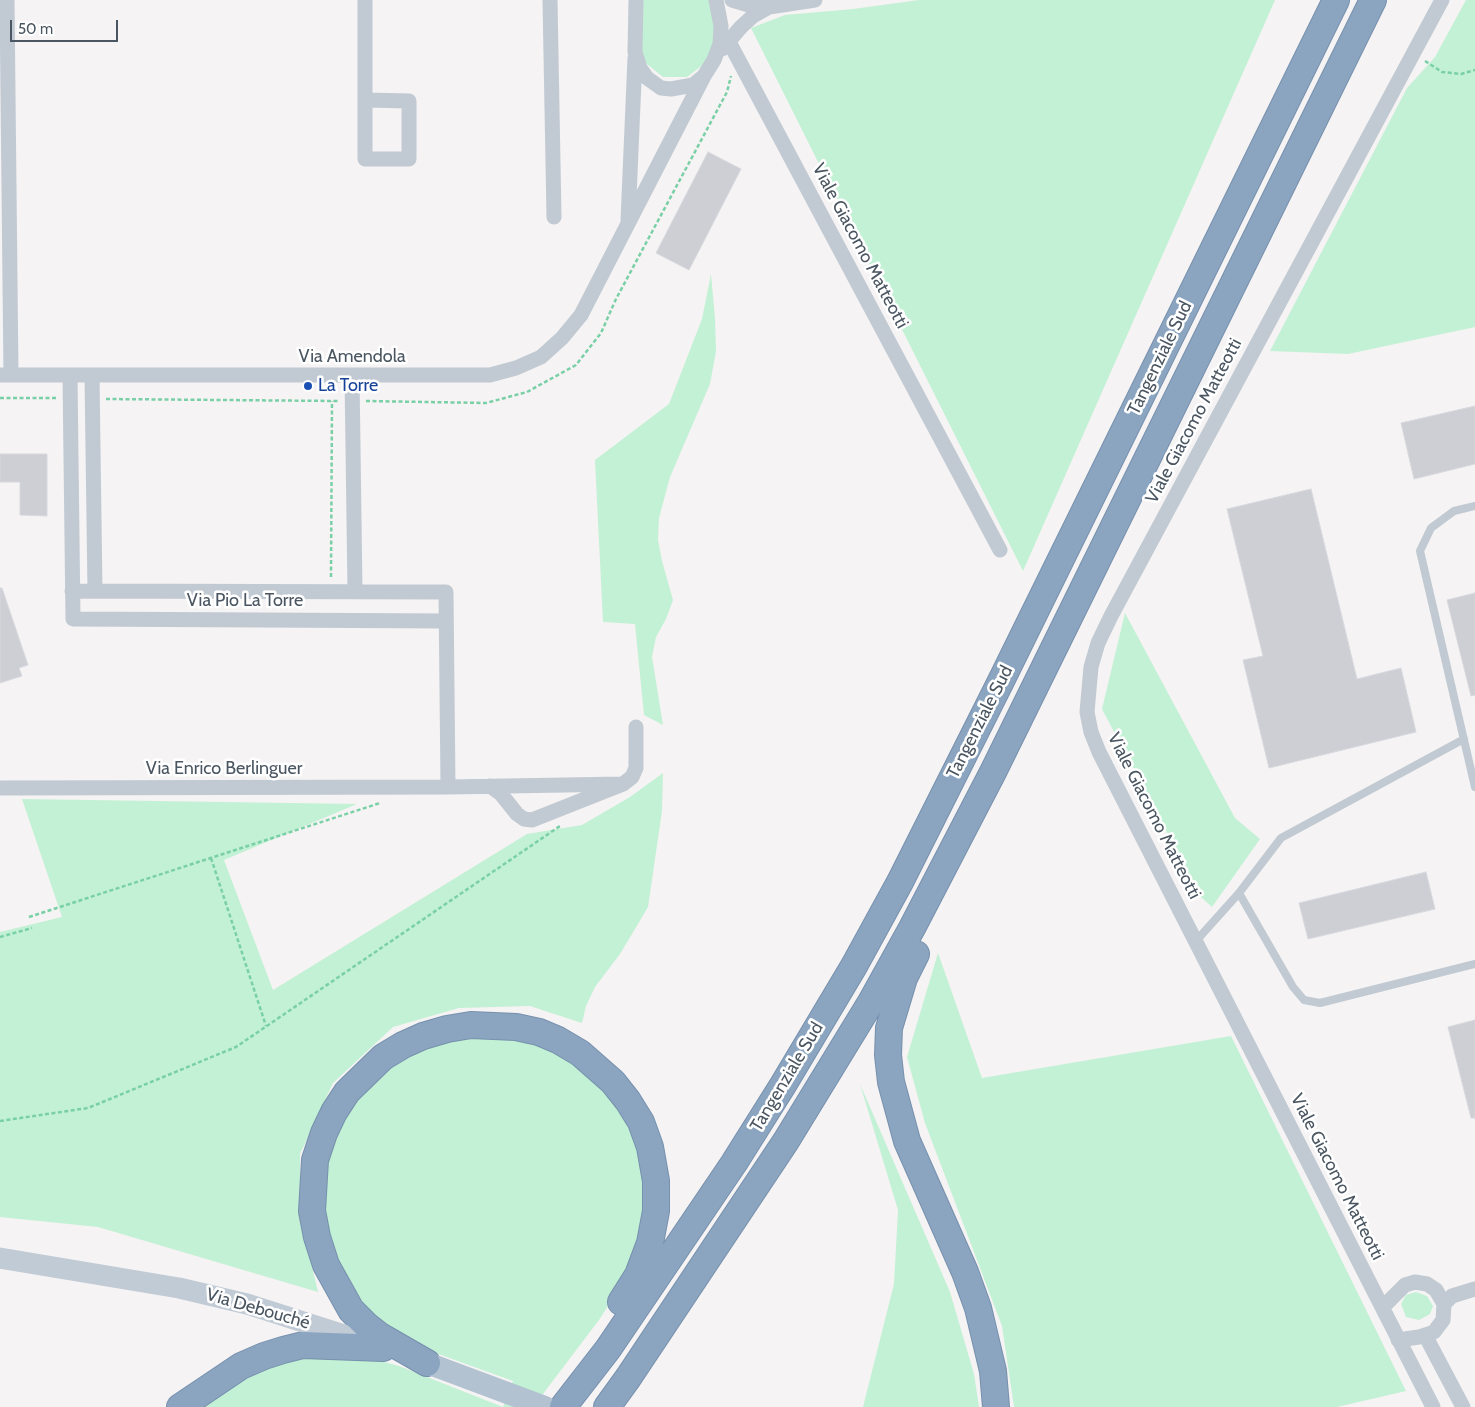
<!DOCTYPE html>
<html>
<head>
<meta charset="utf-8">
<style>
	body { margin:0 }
	#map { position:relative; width:1475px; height:1407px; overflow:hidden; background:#f5f3f3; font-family:Cabin,sans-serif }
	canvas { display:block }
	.scale { position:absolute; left:10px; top:20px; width:108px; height:22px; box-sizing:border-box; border:2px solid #4a5661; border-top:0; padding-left:6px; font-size:15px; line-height:18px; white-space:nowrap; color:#4a5661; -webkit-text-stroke:4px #fff; paint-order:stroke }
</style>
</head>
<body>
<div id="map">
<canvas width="1475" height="1407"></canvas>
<div class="scale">50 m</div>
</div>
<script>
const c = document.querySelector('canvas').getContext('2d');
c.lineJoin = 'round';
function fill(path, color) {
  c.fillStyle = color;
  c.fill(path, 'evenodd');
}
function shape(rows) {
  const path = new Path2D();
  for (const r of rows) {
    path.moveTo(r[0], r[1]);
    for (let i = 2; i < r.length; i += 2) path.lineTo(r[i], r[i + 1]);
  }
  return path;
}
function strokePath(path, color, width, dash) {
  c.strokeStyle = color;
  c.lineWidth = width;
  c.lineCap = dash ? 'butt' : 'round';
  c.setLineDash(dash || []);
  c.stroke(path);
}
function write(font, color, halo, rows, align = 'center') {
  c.font = font + ' Cabin,sans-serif';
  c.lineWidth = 5;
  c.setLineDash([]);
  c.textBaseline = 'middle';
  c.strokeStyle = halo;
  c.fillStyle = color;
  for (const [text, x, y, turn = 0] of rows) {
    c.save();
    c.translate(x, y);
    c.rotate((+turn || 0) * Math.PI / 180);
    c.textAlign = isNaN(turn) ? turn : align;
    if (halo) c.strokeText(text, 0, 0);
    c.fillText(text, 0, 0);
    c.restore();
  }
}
const green = shape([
	[641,0,710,0,715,19,716,42,704,64,687,77,663,77,643,61,640,28],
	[919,0,1275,0,1023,571,751,28,785,15,853,9],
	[1466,0,1475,0,1475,327,1348,354,1270,351,1407,88,1435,57],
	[711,274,715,319,716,351,710,384,670,477,659,518,658,540,662,561,673,600,666,619,656,637,652,657,663,725,644,715,635,624,603,622,595,460,669,404,702,319],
	[1125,613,1235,818,1260,839,1212,907,1201,897,1102,709],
	[663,773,662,811,648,907,620,954,595,987,586,1006,582,1023,530,1006,459,1008,393,1027,333,1083,300,1154,300,1216,318,1292,98,1227,0,1217,0,932,62,917,22,799,357,804,224,860,273,990,527,834,582,825,630,797],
	[938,953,982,1078,1231,1036,1406,1391,1337,1407,1014,1407,1002,1326,925,1123,907,1057],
	[480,1034,540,1044,568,1058,609,1092,640,1146,647,1212,629,1273,599,1320,533,1407,198,1407,249,1374,293,1354,366,1357,399,1366,503,1407,513,1381,419,1347,385,1328,356,1297,336,1264,326,1229,322,1194,327,1160,340,1125,358,1097,396,1062,424,1047],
	[860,1084,950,1292,974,1374,979,1407,863,1407,894,1284,898,1210],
	[1416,1292,1427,1296,1433,1306,1430,1314,1419,1320,1406,1317,1401,1304,1406,1295]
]);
const building = shape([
	[708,152,741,169,689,270,656,253,708,152],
	[1475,406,1475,464,1414,479,1401,423,1475,406],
	[0,454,47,454,47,516,20,515,20,482,0,482,0,454],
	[1311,489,1357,679,1401,668,1416,732,1269,768,1243,660,1263,656,1227,509,1311,489],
	[0,588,2,588,28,665,19,668,22,676,0,683,0,588],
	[1475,593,1475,695,1471,696,1447,600,1475,593],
	[1426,872,1435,909,1308,939,1299,903,1426,872],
	[1475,1020,1475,1118,1471,1118,1448,1027,1475,1020]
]);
const path = shape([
	[1425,61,1442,72,1461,74,1475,70],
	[0,398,56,398],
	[106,399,338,401],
	[366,401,486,403,527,392,576,365,601,333,616,299,727,92,731,76],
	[331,577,332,401],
	[211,858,266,1026],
	[29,917,380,803],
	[0,937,32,928],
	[0,1121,88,1108,236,1047,560,826]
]);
const service = shape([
	[1475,506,1454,511,1431,528,1420,551,1475,787],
	[1239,893,1281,838,1464,739],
	[1196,941,1239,893,1293,987,1304,1000,1320,1003,1475,964]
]);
const minor = shape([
	[7,0,11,375],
	[550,0,554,217],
	[636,0,635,52,640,68,647,78,661,88,671,89,693,85,704,76,714,60,720,44,721,26,716,0],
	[732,0,752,6,769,7,815,0],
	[728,40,1000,550],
	[722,49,741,27,753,16,769,7],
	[365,100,409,101,409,159,365,159,365,0],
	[628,220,635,58],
	[0,375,490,375,516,368,541,357,562,338,581,315,704,76],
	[352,375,355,592],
	[70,376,73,619,446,621],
	[92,376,95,591],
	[72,591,446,592,448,787],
	[490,786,501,794,517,814,524,819,532,820,623,784,632,777,636,768,636,727],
	[0,788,448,787,623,784],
	[1444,1304,1452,1296,1475,1289],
	[1383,1307,1405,1285,1415,1282,1427,1284,1436,1290,1444,1304,1443,1320,1434,1332,1419,1337,1398,1340],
	[1425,1335,1463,1407],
	[1433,1407,1099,752,1091,732,1087,712,1091,667,1098,643,1111,616,1442,0]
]);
const secondary = shape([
	[0,1258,179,1288,247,1304,369,1343]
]);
const primary = shape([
	[427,1363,545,1407]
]);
const motorway = shape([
	[916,954,904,978,889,1028,888,1055,891,1082,907,1141,965,1272,978,1308,993,1371,996,1407],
	[427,1363,380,1336,366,1325,351,1310,326,1265,317,1237,312,1211,315,1160,324,1133,334,1112,347,1092,383,1057,403,1045,423,1036,447,1029,471,1025,516,1027,539,1032,558,1040,580,1053,613,1082,628,1101,641,1122,650,1147,656,1181,656,1211,650,1243,638,1275,621,1302],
	[180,1407,241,1366,264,1356,283,1350,303,1345,383,1348],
	[563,1407,608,1349,734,1163,783,1085,854,966,900,882,1000,683,1336,0],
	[607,1407,628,1378,786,1141,871,1002,912,928,993,772,1373,0]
]);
const markers = [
	[308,386,5,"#1a4fb4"]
];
const streetNames = [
	["Viale Giacomo Matteotti",860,246,62],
	["Via Amendola",352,357],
	["Tangenziale Sud",1160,358,-64],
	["Viale Giacomo Matteotti",1194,421,-62],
	["Via Pio La Torre",245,601],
	["Tangenziale Sud",980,722,-63],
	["Via Enrico Berlinguer",224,769],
	["Viale Giacomo Matteotti",1154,816,63],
	["Tangenziale Sud",787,1077,-59],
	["Viale Giacomo Matteotti",1337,1177,63],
	["Via Debouché",258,1309,16]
];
const transitNames = [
	["La Torre",318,386]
];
fill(green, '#c3f1d5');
fill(building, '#cdcfd5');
strokePath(building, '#d7d9de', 1);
strokePath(motorway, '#7690ad', 28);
strokePath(path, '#7ad0a6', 2.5, [4, 2.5]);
strokePath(service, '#c1cad2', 8);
strokePath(minor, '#c1cad2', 15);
strokePath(secondary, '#c1cbd6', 21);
strokePath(primary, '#b3c2d1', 22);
strokePath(motorway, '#8ba5c1', 26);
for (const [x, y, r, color] of markers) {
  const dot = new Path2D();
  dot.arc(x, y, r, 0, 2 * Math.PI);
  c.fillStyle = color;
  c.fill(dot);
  strokePath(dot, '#fff', 2);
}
write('18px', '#4a5661', '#fff', streetNames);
write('18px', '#164399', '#fff', transitNames, 'left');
</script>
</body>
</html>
